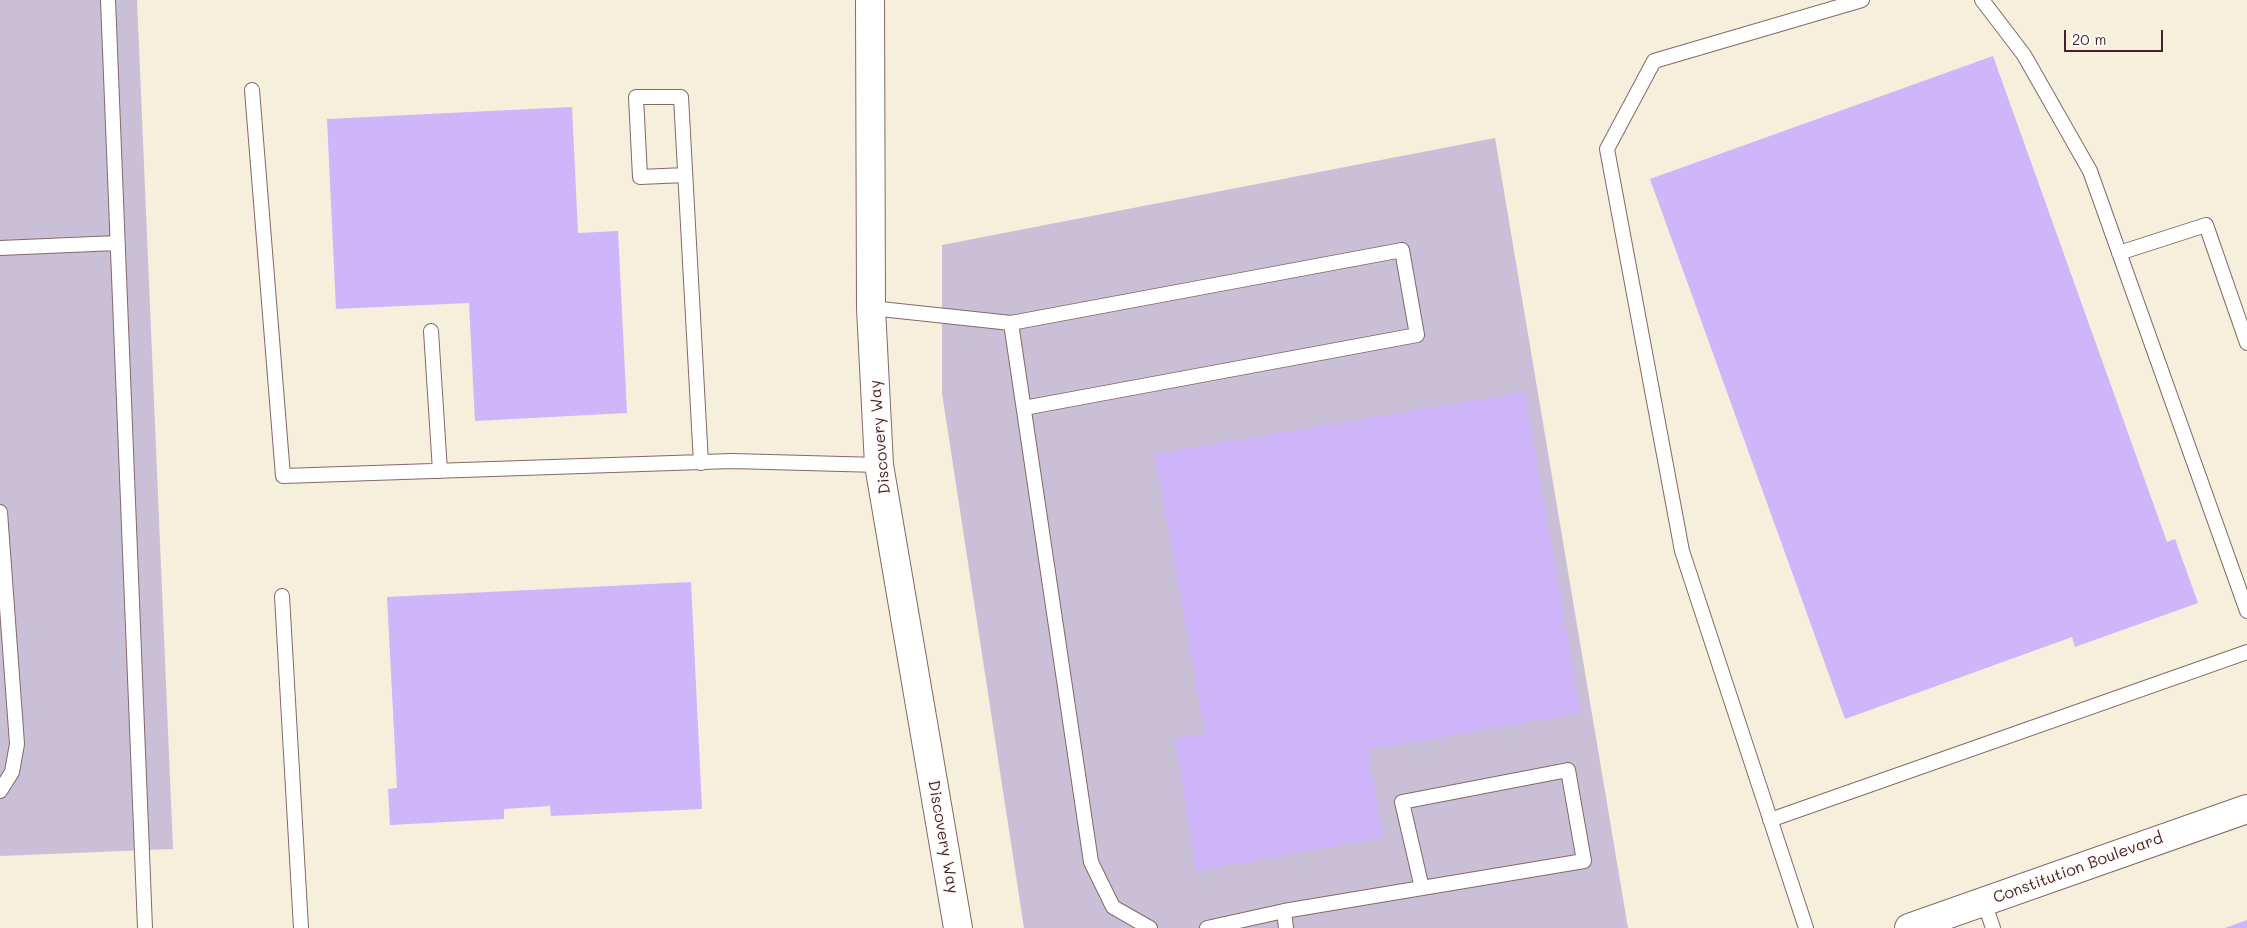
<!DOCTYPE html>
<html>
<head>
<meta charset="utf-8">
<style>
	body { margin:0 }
	#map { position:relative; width:2247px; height:928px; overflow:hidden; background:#f5efdb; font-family:Mali,sans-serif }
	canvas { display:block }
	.scale { position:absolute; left:2064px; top:30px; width:99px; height:22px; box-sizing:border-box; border:2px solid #4a1f2b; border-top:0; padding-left:6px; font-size:15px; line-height:18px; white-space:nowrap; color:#4a1f2b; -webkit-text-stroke:4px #fdfcf7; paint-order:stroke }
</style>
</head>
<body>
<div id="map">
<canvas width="2247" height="928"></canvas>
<div class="scale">20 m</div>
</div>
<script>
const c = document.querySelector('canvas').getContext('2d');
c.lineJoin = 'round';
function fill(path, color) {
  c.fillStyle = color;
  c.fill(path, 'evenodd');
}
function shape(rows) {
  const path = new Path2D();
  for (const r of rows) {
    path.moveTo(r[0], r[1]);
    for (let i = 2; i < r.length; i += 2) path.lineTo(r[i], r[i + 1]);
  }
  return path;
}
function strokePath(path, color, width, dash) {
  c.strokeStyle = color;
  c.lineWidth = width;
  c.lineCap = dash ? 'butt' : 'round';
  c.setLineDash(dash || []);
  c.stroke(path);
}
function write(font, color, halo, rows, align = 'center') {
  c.font = font + ' Mali,sans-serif';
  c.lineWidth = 4;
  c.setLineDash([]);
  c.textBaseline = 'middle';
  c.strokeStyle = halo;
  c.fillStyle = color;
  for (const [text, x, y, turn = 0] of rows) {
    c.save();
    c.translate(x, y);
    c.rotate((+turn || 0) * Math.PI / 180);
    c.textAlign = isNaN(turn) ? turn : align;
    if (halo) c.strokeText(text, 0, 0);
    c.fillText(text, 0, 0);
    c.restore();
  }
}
const industrial = shape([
	[0,0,137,0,173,849,0,856],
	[1495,138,1628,928,1024,928,942,393,942,245]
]);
const building = shape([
	[1993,56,2167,542,2175,539,2198,603,2075,647,2072,637,1845,719,1650,179],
	[572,107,578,233,618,231,627,413,475,421,469,303,336,309,327,119],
	[1525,392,1581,713,1368,750,1383,838,1196,871,1175,738,1205,733,1155,454],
	[691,582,702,809,551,816,550,806,504,809,504,819,390,825,388,789,397,788,387,597],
	[2247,920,2247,928,2225,928]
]);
const lane = shape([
	[108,0,145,928],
	[1982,0,2024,55,2090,171,2247,611],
	[252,90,283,476,732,461,879,465],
	[685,175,640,177,636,97,681,97,701,463],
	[0,248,117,243],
	[2119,253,2206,225,2247,343],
	[871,308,1011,323,1091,862,1113,907,1150,928],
	[1011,323,1402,250,1417,335,1024,408],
	[431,331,440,471],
	[0,512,17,744,12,772,0,791],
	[282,596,301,928],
	[1770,820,2247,652],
	[1984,902,1993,928],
	[1207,928,1284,911],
	[1286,928,1284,911,1584,861,1568,770,1402,802,1422,888],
	[1806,928,1682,551,1607,149,1654,61,1862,0]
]);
const street = shape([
	[870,0,871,308,879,465,958,928],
	[1909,928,2247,809]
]);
const streetNames = [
	["Discovery Way",880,437,-95],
	["Discovery Way",943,837,80],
	["Constitution Boulevard",2078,868,-20]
];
fill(industrial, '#c9bfd7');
fill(building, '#cfb5f9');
strokePath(lane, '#866869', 16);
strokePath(street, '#866869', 30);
strokePath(lane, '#fff', 14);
strokePath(street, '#fff', 28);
write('16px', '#4a1f2b', '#fdfcf7', streetNames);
</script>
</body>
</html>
